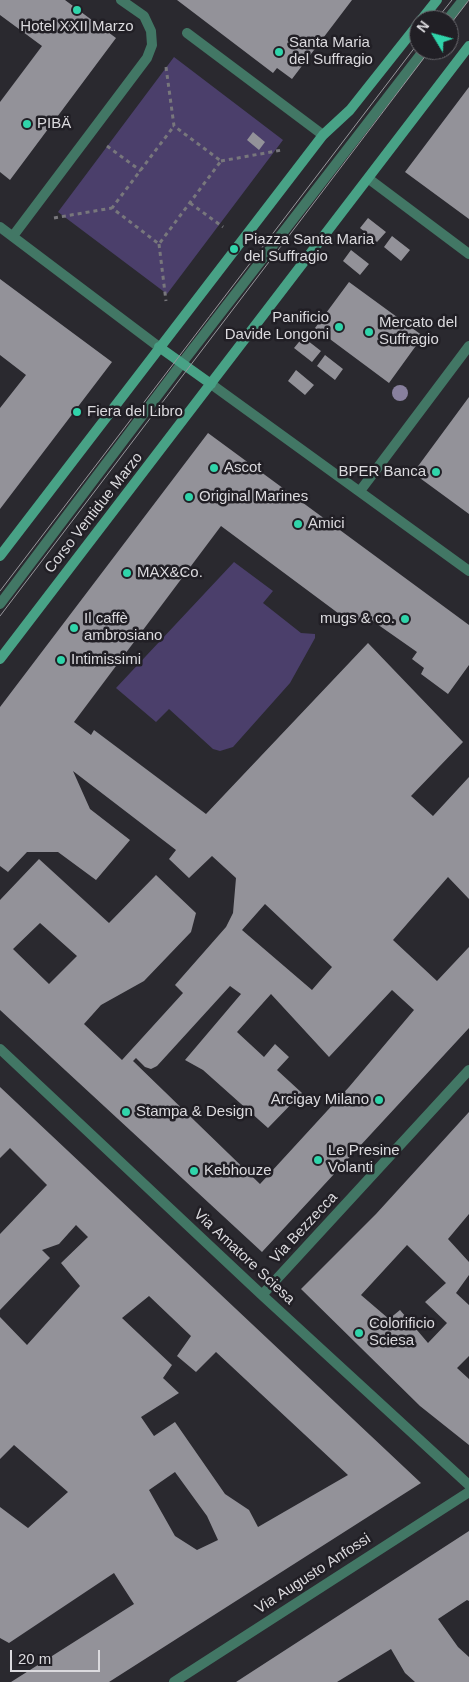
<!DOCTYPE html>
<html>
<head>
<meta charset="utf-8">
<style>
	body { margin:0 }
	#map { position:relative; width:469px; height:1682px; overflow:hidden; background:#2a292f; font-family:Helvetica,sans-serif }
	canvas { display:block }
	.north { position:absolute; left:409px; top:10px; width:50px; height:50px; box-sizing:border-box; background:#211f25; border:1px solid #6b6a6f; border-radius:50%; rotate:307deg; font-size:14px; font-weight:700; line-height:20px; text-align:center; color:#dbdade }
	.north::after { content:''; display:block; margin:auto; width:18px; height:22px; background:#30d4aa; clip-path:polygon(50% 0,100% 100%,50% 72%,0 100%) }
	.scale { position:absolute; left:10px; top:1650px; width:90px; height:22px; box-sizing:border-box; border:2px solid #dbdade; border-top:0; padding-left:6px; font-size:15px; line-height:18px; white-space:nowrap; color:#dbdade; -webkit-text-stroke:4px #211f25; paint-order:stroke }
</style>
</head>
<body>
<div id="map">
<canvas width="469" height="1682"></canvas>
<div class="north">N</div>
<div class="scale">20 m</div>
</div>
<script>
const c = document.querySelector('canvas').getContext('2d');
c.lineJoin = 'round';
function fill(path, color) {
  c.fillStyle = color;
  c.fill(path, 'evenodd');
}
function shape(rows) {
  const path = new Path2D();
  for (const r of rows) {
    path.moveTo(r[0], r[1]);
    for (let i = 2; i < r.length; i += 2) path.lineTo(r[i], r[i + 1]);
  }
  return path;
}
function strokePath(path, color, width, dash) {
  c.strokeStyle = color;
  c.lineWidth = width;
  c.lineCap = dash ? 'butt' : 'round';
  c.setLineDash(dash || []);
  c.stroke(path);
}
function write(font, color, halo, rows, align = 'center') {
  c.font = font + ' Helvetica,sans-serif';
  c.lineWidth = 5;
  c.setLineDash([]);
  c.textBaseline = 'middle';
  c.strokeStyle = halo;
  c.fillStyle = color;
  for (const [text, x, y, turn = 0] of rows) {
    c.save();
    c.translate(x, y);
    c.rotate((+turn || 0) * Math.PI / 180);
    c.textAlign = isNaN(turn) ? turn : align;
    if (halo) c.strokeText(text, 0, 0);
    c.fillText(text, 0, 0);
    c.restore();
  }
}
const green = shape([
	[174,57,283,140,167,294,58,212],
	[234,562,273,591,263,603,301,633,315,634,315,638,290,683,233,747,220,751,213,749,169,709,156,722,116,688]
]);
const building = shape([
	[0,0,65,0,116,38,10,180,0,172,0,102,42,46,0,15],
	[177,0,352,0,292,79,277,68,273,73],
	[469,87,469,219,405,172],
	[253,132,265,142,259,150,247,140],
	[368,218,386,232,377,242,360,228],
	[392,236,410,250,401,261,384,247],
	[351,250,369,264,360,275,343,261],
	[0,279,112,362,0,509,0,408,26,375,0,355],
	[349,282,423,336,389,383,315,328],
	[303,337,321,351,312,362,294,348],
	[325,355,343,369,335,380,317,366],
	[296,370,314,385,305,395,288,381],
	[469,397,469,514,413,473],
	[208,433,469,625,469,665,448,694,421,674,424,668,412,659,417,652,367,617,363,624,349,614,346,619,221,526,74,722,91,735,94,730,206,814,368,643,463,742,411,796,433,816,469,777,469,899,448,877,393,940,437,981,469,947,469,1028,262,1252,0,1010,0,900,39,859,109,923,156,875,196,913,191,932,144,981,101,1005,84,1024,122,1060,183,993,175,985,226,927,233,913,236,878,212,856,189,878,169,859,176,850,73,771,90,809,130,840,96,880,58,852,27,852,8,872,0,866,0,707],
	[265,904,332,967,312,990,242,930],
	[40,923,77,956,49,984,13,949],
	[230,986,241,994,185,1060,203,1070,268,1128,302,1093,277,1070,289,1057,275,1044,264,1057,237,1032,271,994,329,1057,392,990,414,1010,349,1087,260,1184,133,1061,136,1058,145,1067,151,1069,157,1066],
	[0,1087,421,1483,109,1682,11,1682,134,1604,114,1573,9,1643,0,1638,0,1507,28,1528,68,1492,14,1445,0,1459,0,1317,27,1345,80,1286,61,1263,88,1237,76,1225,59,1244,42,1250,50,1258,0,1310,0,1234,47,1185,10,1148,0,1158],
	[149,1296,191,1336,177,1356,196,1372,216,1352,348,1475,258,1527,249,1510,225,1494,175,1422,154,1436,141,1417,179,1393,163,1378,172,1365,122,1318],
	[175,1472,207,1516,218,1540,197,1550,175,1536,149,1490],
	[469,1112,469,1214,448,1239,469,1262,469,1275,456,1293,469,1305,469,1356,457,1368,469,1379,469,1445,420,1406,301,1289,376,1214],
	[407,1245,446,1283,425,1302,447,1323,428,1343,400,1310,389,1319,361,1295],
	[469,1531,469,1601,467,1600,438,1619,458,1647,469,1657,469,1682,415,1682,405,1673,391,1649,337,1682,236,1682]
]);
const path = shape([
	[166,67,174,126,221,161,159,244,112,208,174,126],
	[107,146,141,171],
	[221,161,282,150],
	[190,203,223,227],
	[54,218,112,208],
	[159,244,166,301]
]);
const lane = shape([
	[447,20,463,0],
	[0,604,182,363,424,50]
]);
const street = shape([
	[187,33,323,135],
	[369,179,469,254],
	[0,227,159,347],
	[13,236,147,58,152,45,151,31,144,16,121,0],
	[211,384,469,571],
	[360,491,469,346],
	[0,1049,262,1295,469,1485],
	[262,1295,469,1070],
	[174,1682,469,1492]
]);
const secondary = shape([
	[421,20,437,0],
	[159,347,211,384],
	[0,556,323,135,350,110,419,23],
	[0,659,469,46]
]);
const tram = shape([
	[436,20,452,0],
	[449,26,469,0],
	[0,591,419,42],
	[0,616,430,50]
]);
const trees = [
	[400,393]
];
const markers = [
	[77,10,5,"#30d4aa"],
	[279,52,5,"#30d4aa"],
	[27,124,5,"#30d4aa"],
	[234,249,5,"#30d4aa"],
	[339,327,5,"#30d4aa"],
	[369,332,5,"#30d4aa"],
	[77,412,5,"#30d4aa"],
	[214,468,5,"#30d4aa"],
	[436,472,5,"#30d4aa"],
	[189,497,5,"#30d4aa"],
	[298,524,5,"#30d4aa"],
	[127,573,5,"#30d4aa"],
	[405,619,5,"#30d4aa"],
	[74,628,5,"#30d4aa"],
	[61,660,5,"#30d4aa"],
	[379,1100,5,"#30d4aa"],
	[126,1112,5,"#30d4aa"],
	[318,1160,5,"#30d4aa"],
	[194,1171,5,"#30d4aa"],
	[359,1333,5,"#30d4aa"]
];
const poiNames = [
	["Hotel XXII Marzo",77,27,"center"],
	["Santa Maria",289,43],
	["del Suffragio",289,60],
	["PIBÄ",37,124],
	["Piazza Santa Maria",244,240],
	["del Suffragio",244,257],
	["Panificio",329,318,"right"],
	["Davide Longoni",329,335,"right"],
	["Mercato del",379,323],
	["Suffragio",379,340],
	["Fiera del Libro",87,412],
	["Ascot",224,468],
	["BPER Banca",426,472,"right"],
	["Original Marines",199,497],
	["Amici",308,524],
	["MAX&Co.",137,573],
	["Il caffè",84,619],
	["ambrosiano",84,636],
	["mugs & co.",395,619,"right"],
	["Intimissimi",71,660],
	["Arcigay Milano",369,1100,"right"],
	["Stampa & Design",136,1112],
	["Le Presine",328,1151],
	["Volanti",328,1168],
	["Kebhouze",204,1171],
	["Colorificio",369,1324],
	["Sciesa",369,1341]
];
const streetNames = [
	["Corso Ventidue Marzo",94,513,-52],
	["Via Bezzecca",304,1228,-47],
	["Via Amatore Sciesa",244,1257,43],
	["Via Augusto Anfossi",313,1574,-33]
];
fill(green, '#4b3f6b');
fill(building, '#939299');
strokePath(path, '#78777c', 3, [4, 4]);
strokePath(lane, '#427765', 10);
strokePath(street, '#427765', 10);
strokePath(secondary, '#48a286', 10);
strokePath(tram, '#98979c', 1);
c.fillStyle = '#88809e';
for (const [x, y] of trees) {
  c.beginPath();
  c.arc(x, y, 8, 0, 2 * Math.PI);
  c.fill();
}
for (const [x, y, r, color] of markers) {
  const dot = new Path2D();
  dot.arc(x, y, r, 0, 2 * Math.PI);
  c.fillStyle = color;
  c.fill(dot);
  strokePath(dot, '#211f25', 2);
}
write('15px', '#dbdade', '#211f25', poiNames, 'left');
write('15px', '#dbdade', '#211f25', streetNames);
</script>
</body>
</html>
